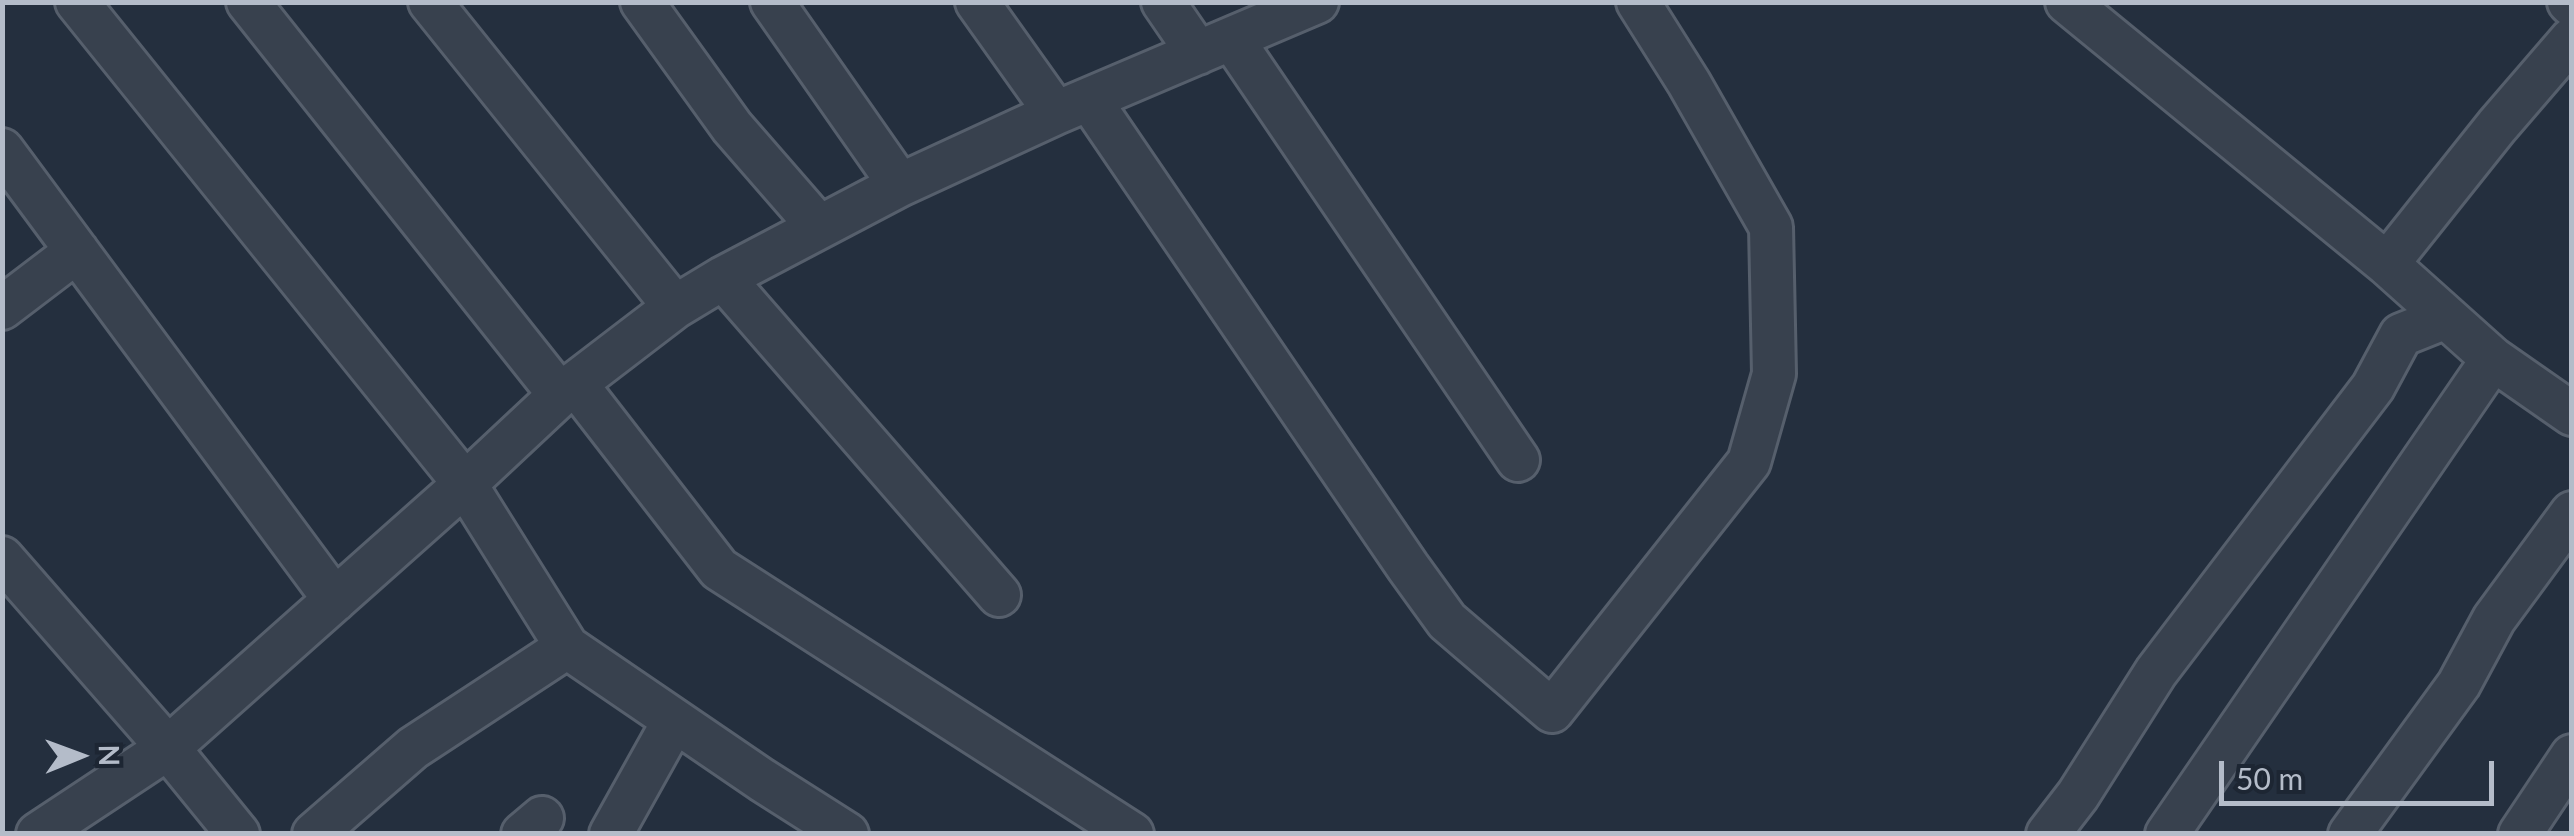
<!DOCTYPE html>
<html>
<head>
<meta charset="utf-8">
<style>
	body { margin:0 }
	#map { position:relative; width:2574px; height:836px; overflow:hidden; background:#242f3e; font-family:Lato,sans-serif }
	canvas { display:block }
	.frame { position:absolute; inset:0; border:5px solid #b4bcc9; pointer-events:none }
	.north { position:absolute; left:30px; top:706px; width:100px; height:100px; -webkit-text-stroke:8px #1d2633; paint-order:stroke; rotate:89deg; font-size:28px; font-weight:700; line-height:40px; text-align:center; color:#b4bcc9 }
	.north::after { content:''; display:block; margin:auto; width:35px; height:45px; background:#b4bcc9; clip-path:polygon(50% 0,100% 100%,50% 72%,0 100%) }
	.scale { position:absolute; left:2219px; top:761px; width:275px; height:45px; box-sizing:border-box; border:5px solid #b4bcc9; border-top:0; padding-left:12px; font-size:30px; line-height:35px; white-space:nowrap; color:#b4bcc9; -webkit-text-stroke:8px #1d2633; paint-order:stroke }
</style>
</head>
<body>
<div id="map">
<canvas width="2574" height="836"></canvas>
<div class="frame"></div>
<div class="north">N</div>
<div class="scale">50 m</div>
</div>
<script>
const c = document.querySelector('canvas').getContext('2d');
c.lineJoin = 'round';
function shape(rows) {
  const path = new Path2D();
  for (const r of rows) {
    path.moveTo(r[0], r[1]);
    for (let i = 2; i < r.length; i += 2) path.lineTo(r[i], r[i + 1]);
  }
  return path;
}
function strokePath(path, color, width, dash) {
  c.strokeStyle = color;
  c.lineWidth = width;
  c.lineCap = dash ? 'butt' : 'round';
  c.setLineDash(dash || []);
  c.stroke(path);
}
const minor = shape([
	[77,2,465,484,567,647,762,780,847,834],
	[248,2,560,395],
	[430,2,675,307],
	[642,2,732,127,819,227],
	[772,2,900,185],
	[977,2,1056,113],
	[1163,2,1198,53],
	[2067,2,2387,264,2493,359,2572,414],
	[2569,2,2572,5],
	[1232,39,1518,460],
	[1089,99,1408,567,1447,621,1552,711,1749,462,1774,374,1771,227,1689,83,1638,2],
	[2,150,335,600],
	[2387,264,2497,126,2572,39],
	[723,278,999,595],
	[2,308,77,251],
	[575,383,719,569,1132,834],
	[2,558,168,748,238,834],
	[38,834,168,748,465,484,560,395,675,307,723,278,900,185,1056,113,1317,2],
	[314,834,413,748,567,647],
	[523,834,542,818],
	[611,834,674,721],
	[2048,834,2078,795,2156,672,2373,387,2401,335,2446,317],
	[2167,834,2493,359],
	[2350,834,2459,684,2494,619,2572,513],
	[2520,834,2572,756]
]);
strokePath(minor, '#565f6c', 48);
strokePath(minor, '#38414e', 42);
</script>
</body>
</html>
